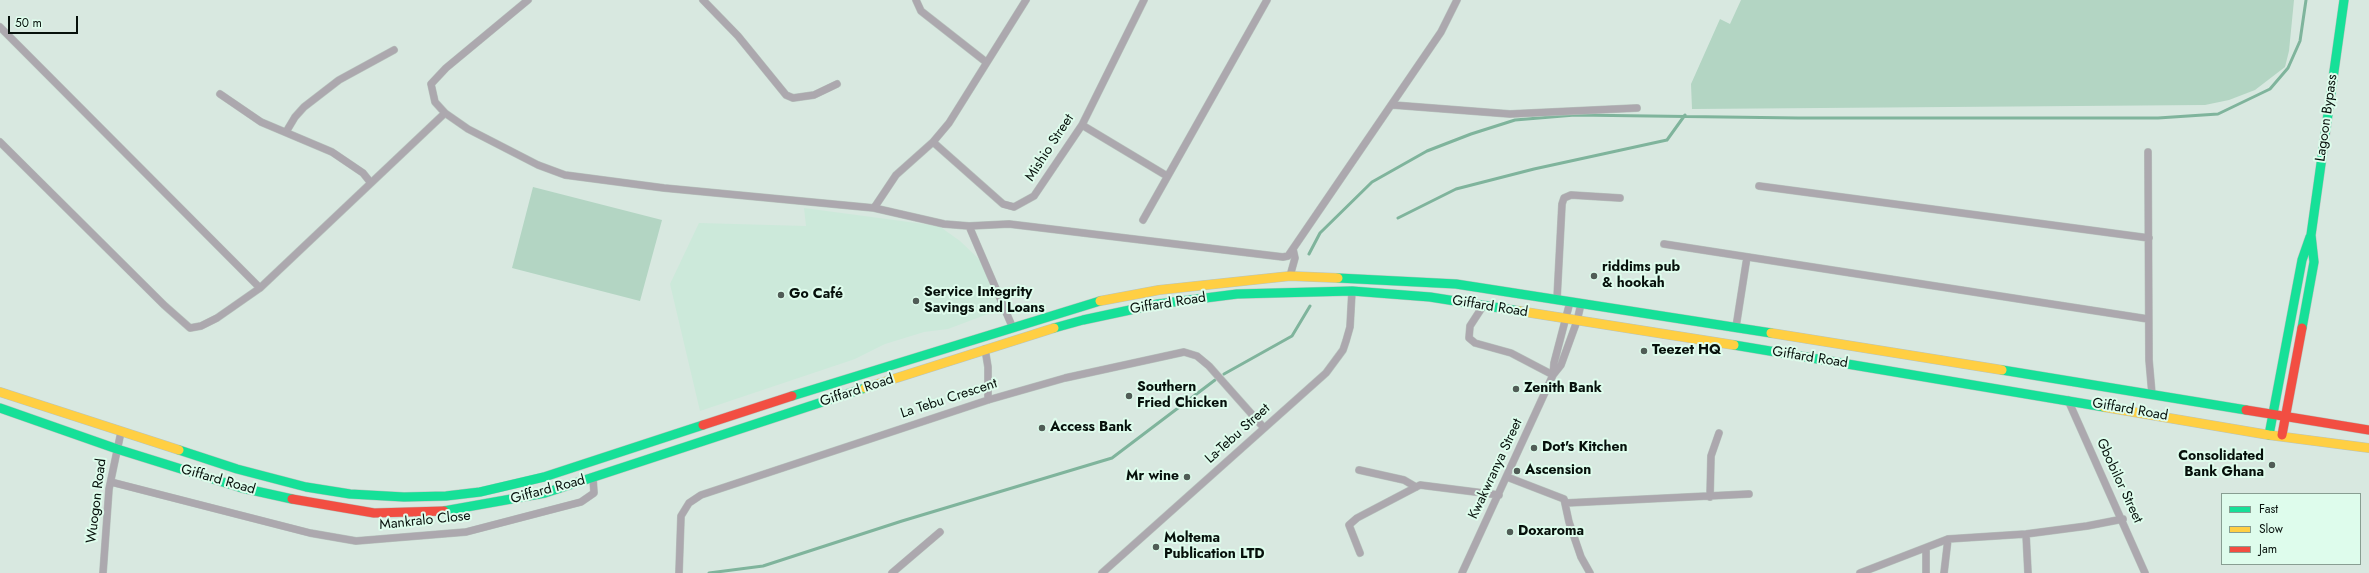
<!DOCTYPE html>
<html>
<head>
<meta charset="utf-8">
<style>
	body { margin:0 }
	#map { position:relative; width:2369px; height:573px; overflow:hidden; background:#d8e8e0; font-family:Jost,sans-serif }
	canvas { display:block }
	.legend { position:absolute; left:2221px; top:493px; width:140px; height:72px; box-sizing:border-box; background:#defcec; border:1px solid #889e92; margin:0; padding:5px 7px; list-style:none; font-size:12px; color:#06100b }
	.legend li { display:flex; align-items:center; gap:8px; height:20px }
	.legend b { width:20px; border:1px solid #889e92 }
	.scale { position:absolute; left:8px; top:16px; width:70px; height:18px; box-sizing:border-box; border:2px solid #06100b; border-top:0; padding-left:5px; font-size:12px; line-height:14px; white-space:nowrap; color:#06100b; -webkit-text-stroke:3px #defcec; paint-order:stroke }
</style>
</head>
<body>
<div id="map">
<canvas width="2369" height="573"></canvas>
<ul class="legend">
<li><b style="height:5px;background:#16e098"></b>Fast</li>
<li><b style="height:5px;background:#ffcf43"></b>Slow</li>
<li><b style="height:5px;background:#f24e42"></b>Jam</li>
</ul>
<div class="scale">50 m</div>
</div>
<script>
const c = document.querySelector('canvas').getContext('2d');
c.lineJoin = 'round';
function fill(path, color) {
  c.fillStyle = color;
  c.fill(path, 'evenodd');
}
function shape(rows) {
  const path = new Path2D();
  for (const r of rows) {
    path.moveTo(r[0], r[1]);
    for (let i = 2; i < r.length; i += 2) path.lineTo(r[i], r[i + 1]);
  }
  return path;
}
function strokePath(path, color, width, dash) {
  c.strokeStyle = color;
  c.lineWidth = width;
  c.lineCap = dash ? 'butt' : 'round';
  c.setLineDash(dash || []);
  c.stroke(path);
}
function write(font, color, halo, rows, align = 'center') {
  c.font = font + ' Jost,sans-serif';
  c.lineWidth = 4;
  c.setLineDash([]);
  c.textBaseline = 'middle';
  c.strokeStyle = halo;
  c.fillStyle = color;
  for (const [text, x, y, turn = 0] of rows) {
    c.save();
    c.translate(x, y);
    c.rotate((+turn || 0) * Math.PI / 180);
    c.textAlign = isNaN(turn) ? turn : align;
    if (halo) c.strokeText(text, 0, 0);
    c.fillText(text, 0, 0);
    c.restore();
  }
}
const built = shape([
	[804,208,939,226,960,241,980,260,1001,309,948,329,924,332,885,344,855,359,700,411,670,284,699,223,806,226]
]);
const green = shape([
	[1741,0,2294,0,2289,51,2285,67,2255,90,2229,100,2205,105,1692,109,1691,84,1720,19,1730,24],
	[533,187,662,220,640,301,512,268]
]);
const stream = shape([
	[1398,218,1456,189,1534,169,1667,140,1685,115],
	[1309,254,1320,233,1372,182,1427,151,1471,134,1515,120,1575,115,1798,118,2158,118,2218,114,2270,89,2288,68,2300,41,2306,0],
	[1224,374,1292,336,1310,306],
	[709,573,763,566,902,521,1112,458,1215,380]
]);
const street = shape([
	[528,0,446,68,431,84,435,102,445,113,468,129,538,165,565,175,664,188,874,208,944,224,969,226,1012,326],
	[703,0,738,36,786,95,793,98,814,95,837,84],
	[916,0,921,11,986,62],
	[0,27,260,288],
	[220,94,261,122,332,152,363,173,371,183],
	[1393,105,1510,114,1637,108],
	[1082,125,1167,176],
	[286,132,295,117,304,107,339,80,394,50],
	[0,142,164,305,190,328,201,326,217,318,260,288,445,113],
	[933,142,1003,204,1014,207,1034,196,1082,125,1144,0],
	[2148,152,2149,360,2152,394],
	[1759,186,2149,238],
	[874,208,896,175,933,142,949,123,1026,0],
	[1143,220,1267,0],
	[969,226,1009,224,1283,257,1288,256,1441,32,1457,0],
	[1664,244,2148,319],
	[1290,276,1295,258,1293,249],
	[1557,299,1562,204,1564,198,1571,195,1620,198],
	[1483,306,1470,326,1469,338,1475,343,1511,353,1553,375],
	[1736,327,1747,257],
	[985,349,988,367,988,400],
	[1553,375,1554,363,1570,302],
	[2068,400,2145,573],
	[1359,470,1404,480,1416,487],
	[1507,477,1564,499,1569,522,1581,557,1590,573],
	[111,482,310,533,356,541,466,532,581,502,594,493,593,478],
	[1710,497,1711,456,1719,433],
	[1566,503,1749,494],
	[2026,534,2028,573],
	[1360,553,1349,525,1357,518,1420,485,1499,495],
	[103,573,109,489,121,432],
	[679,573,681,516,689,503,701,495,988,400,1065,378,1184,352,1197,356,1209,366,1264,428],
	[892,573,940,532],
	[1102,573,1326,373,1343,350,1346,341,1350,327,1352,291],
	[1462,573,1553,375,1561,365,1577,321,1581,304],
	[1860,573,1948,539,2026,534,2087,526,2123,519],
	[1926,573,1926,548],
	[1944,573,1948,539]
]);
const fast = shape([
	[1338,278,1456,284,1771,333],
	[1054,328,1083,320,1158,304,1237,294,1352,291,1430,297,1519,311],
	[2302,328,2314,262,2311,235,2344,0],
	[1734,345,2104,407],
	[2002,370,2246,410],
	[792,396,1100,301],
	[0,408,117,449,242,488,292,499],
	[2269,435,2302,260,2310,237],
	[179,450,237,469,306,487,350,494,404,497,446,496,480,492,544,477,703,425],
	[444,511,545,493,865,388]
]);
const slow = shape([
	[1100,301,1159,290,1290,276,1338,278],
	[1519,311,1734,345],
	[1771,333,2002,370],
	[865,388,1054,328],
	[0,392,179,450],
	[2104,407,2269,435,2369,448]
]);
const jam = shape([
	[2246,410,2369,430],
	[703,425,792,396],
	[2282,435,2302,328],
	[292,499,374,513,444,511]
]);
const markers = [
	[1594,276,4,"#505c56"],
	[781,295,4,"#505c56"],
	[916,301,4,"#505c56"],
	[1644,351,4,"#505c56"],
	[1516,389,4,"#505c56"],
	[1129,396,4,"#505c56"],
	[1042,428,4,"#505c56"],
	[1534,448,4,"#505c56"],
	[2272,465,4,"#505c56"],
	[1517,471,4,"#505c56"],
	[1187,477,4,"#505c56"],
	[1510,532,4,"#505c56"],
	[1156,547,4,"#505c56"]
];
const streetNames = [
	["Lagoon Bypass",2327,118,-82],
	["Mishio Street",1050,148,-57],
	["Giffard Road",1168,304,-9],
	["Giffard Road",1490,307,9],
	["Giffard Road",1810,358,9],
	["Giffard Road",857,391,-18],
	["La Tebu Crescent",949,399,-18],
	["Giffard Road",2130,410,10],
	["La-Tebu Street",1238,434,-42],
	["Kwakwranya Street",1496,469,-65],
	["Giffard Road",218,480,16],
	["Gbobilor Street",2119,481,65],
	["Giffard Road",548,490,-15],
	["Wuogon Road",97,501,-83],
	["Mankralo Close",425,521,-6]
];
const poiNames = [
	["riddims pub",1602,268],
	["& hookah",1602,284],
	["Service Integrity",924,293],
	["Savings and Loans",924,309],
	["Go Café",789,295],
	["Teezet HQ",1652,351],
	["Southern",1137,388],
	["Fried Chicken",1137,404],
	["Zenith Bank",1524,389],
	["Access Bank",1050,428],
	["Dot's Kitchen",1542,448],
	["Consolidated",2264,457,"right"],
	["Bank Ghana",2264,473,"right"],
	["Ascension",1525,471],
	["Mr wine",1179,477,"right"],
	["Doxaroma",1518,532],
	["Moltema",1164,539],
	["Publication LTD",1164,555]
];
fill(built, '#cce9da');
fill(green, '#b3d5c3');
strokePath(stream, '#7fb49c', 3);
strokePath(street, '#b8c4be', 8);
strokePath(fast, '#b8c4be', 10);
strokePath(slow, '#b8c4be', 10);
strokePath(jam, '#b8c4be', 10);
strokePath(street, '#aca8ae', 7);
strokePath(fast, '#16e098', 9);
strokePath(slow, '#ffcf43', 9);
strokePath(jam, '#f24e42', 9);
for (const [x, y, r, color] of markers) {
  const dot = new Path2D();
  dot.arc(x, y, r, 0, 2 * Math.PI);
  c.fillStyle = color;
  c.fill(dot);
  strokePath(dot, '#defcec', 1.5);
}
write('14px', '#06100b', '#defcec', streetNames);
write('bold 14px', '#06100b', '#defcec', poiNames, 'left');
</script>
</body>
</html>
